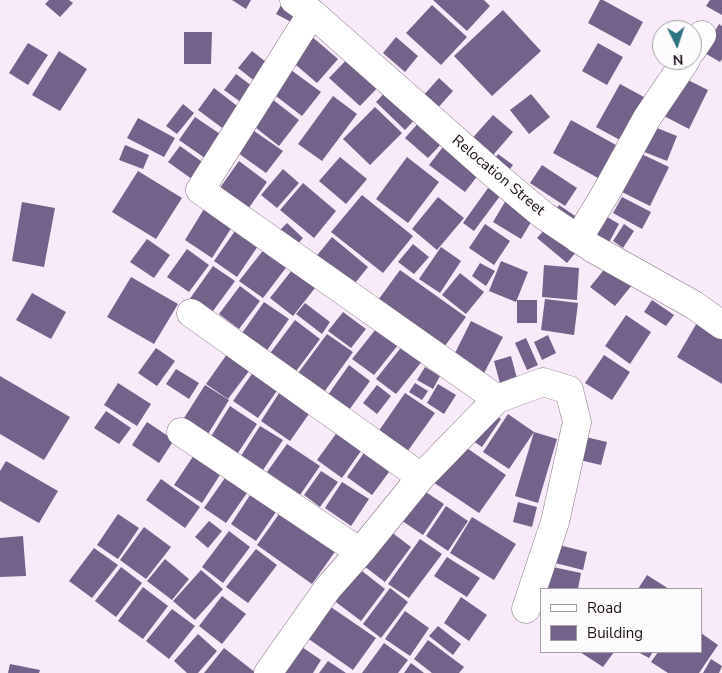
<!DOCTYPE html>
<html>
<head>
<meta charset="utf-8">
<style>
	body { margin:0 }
	#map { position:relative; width:722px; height:673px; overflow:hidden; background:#f8eaf8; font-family:"Nunito Sans",sans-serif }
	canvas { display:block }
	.legend { position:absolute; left:540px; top:588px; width:162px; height:65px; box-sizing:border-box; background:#fefbfe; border:1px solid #a29ea2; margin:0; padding:6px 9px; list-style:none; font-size:15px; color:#171217 }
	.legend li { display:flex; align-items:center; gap:10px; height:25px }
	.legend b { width:25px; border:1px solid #a29ea2 }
	.north { position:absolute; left:652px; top:20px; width:50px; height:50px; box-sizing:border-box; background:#fefbfe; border:1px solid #a29ea2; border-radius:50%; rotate:176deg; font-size:14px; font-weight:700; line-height:20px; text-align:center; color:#171217 }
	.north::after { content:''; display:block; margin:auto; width:18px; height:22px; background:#2d7480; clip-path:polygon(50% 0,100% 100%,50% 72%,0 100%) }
</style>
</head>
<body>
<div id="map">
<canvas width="722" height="673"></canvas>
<ul class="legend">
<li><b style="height:6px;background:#fff"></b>Road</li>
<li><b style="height:14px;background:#73628a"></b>Building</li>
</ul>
<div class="north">N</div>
</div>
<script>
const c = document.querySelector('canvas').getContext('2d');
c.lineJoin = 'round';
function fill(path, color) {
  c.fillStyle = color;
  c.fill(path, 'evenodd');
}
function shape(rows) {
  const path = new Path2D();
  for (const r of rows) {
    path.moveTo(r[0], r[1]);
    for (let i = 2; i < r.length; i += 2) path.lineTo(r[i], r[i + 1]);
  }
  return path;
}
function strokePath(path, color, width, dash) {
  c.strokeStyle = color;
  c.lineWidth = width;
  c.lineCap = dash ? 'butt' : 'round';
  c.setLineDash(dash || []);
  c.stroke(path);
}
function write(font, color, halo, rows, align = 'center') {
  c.font = font + ' "Nunito Sans",sans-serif';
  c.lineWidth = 5;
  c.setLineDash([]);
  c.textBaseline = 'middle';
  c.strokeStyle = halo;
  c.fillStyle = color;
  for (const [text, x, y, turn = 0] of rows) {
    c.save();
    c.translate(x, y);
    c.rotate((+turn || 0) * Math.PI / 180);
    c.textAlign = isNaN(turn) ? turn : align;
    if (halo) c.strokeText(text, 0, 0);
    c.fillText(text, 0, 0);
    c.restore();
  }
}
const building = shape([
	[49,0,69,0,73,3,60,17,45,4],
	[232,0,251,0,246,9],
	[284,0,302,8,293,23,276,14],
	[433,0,484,0,490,6,467,31],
	[600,0,603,0,643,22,630,46,588,23],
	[710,0,722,0,722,15,706,6],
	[432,5,467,37,441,65,406,33],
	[503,10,541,51,492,96,454,56],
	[719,24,722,26,722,59,720,62,703,52],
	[184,32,212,32,211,64,184,64],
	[310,35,338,59,317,83,289,59],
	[396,37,418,56,405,72,383,53],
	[28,43,48,55,28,85,9,73],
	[598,43,623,57,607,85,582,71],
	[59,51,87,69,60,111,32,95],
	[252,51,275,69,261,86,238,68],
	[353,53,384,81,360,106,329,78],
	[291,70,321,92,302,116,272,93],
	[236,74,260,92,249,108,224,90],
	[439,78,453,91,436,110,422,97],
	[684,78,708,90,689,129,664,116],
	[620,84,644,97,620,140,596,127],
	[391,86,420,114,405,130,376,102],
	[214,88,245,112,229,133,198,110],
	[531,94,550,117,529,134,510,110],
	[333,96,357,114,322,161,298,144],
	[272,99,299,120,279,146,251,124],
	[183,104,194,113,177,134,166,126],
	[375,107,402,133,370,165,343,139],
	[493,115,513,132,488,161,468,143],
	[195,117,229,140,212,163,179,140],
	[138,118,175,138,164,157,127,138],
	[421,120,444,141,428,158,405,138],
	[571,120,616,145,598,178,553,153],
	[647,124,677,136,667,161,637,149],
	[247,126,283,151,266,173,231,148],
	[125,145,149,155,143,169,119,160],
	[180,146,208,166,196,182,168,162],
	[443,147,479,174,465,192,429,165],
	[633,150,669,167,650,206,614,188],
	[498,154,513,165,507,173,492,162],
	[340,157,367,179,346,204,319,181],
	[407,157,439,182,408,223,376,199],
	[239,161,267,182,246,212,217,192],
	[542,165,577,188,565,206,530,183],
	[283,169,299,183,277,208,261,195],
	[138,171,182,198,156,239,112,212],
	[303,183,336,211,314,238,280,210],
	[488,188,500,196,474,231,463,223],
	[362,195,413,236,383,273,331,232],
	[438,197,464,218,437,250,412,229],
	[622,197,651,212,642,229,613,213],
	[506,200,534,217,521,239,493,222],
	[22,202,55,208,44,267,12,261],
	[559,205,578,218,569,230,551,217],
	[204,209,232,227,212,258,185,240],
	[604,215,619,224,607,246,591,236],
	[287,223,303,238,292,250,276,234],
	[485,224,510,241,494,265,469,248],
	[624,224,634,231,623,248,613,241],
	[237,228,260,243,237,277,214,261],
	[546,228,576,252,567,263,537,238],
	[332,237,368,267,347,293,310,264],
	[147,239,170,255,154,278,130,262],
	[413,244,429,257,414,274,398,262],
	[441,247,461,261,440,293,419,279],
	[265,248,288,265,263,298,239,281],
	[187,249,209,265,189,292,167,277],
	[501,261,528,272,516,302,489,291],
	[480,263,495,271,486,286,472,276],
	[544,265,579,268,577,300,542,297],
	[213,266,235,281,210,315,189,300],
	[607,266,632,285,615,306,590,287],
	[292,270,315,288,293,316,270,298],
	[400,270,466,317,442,350,376,303],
	[460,273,484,292,466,314,442,295],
	[131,277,178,304,154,344,107,317],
	[240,286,260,301,239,329,219,314],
	[32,293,66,312,51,339,16,320],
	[545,299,578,303,574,335,541,330],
	[517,300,537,300,537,323,517,323],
	[652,300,674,315,666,326,644,312],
	[264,302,289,319,265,353,240,336],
	[305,303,330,322,322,334,296,314],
	[343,312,366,329,351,348,328,331],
	[626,315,651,332,630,364,605,346],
	[295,320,320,339,294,374,268,356],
	[471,321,503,337,483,375,452,359],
	[698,321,722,335,722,384,677,357],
	[376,329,398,345,374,375,352,359],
	[327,334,353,352,319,399,293,380],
	[548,335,556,353,542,360,534,342],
	[526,338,538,365,527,370,515,343],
	[403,345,423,360,396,394,376,379],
	[232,347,255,363,228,399,206,384],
	[156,348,175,361,157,386,138,373],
	[604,355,630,372,612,400,585,383],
	[511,356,518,382,501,387,494,361],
	[349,365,370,381,344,417,323,402],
	[425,367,440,376,433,389,417,380],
	[256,368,281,385,258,418,233,401],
	[176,369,199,383,189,399,166,384],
	[0,376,70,417,44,460,0,434],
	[118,383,151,404,137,426,104,405],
	[415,383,428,391,422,400,409,392],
	[438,384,456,395,444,414,427,403],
	[205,385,229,400,208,434,184,418],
	[377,385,391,396,377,414,363,403],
	[281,390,311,411,290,441,261,421],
	[405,393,435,413,407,452,378,432],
	[230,406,257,424,232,462,205,446],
	[106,411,131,428,119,444,94,428],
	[489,411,501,419,482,447,470,439],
	[508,414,534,432,509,469,483,452],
	[147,422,174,440,159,463,132,445],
	[260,426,283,440,261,473,239,459],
	[338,431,363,448,342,478,317,460],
	[534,432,557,439,538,503,515,496],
	[577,435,607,442,601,465,571,458],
	[287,444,320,466,300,495,267,472],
	[461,444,506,475,479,513,433,482],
	[200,446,227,464,202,503,174,485],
	[366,450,392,468,372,495,347,477],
	[6,461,58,491,39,523,0,501,0,471],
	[321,471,338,482,320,507,304,495],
	[227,475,249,490,226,523,204,508],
	[161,479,200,507,185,528,146,500],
	[342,482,369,499,351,526,325,508],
	[415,485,444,504,423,535,395,516],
	[254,489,280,506,256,541,231,524],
	[518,502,537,507,532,527,513,522],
	[446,506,468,521,448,551,426,536],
	[284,507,339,546,312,584,257,545],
	[118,514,139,528,118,559,97,545],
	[472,517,516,544,494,580,450,553],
	[209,521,222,531,208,548,195,537],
	[144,527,171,547,146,579,120,560],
	[386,528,411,547,385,582,360,563],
	[229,531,250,547,223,583,202,567],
	[23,536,26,576,0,577,0,538],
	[420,539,442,554,409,598,388,584],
	[559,545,587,552,583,570,555,563],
	[94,548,118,565,92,598,69,581],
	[256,549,277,565,248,603,226,587],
	[447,557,480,578,467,597,434,576],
	[165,559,189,579,172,600,147,581],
	[353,564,385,589,361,621,328,596],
	[548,566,581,573,578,589,544,589],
	[121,567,142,583,116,617,95,601],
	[201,570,223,589,195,620,173,601],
	[647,575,669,589,638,589],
	[143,587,168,606,143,639,118,621],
	[390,588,408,602,381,638,363,624],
	[222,596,246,614,222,644,199,626],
	[461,597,487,615,469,641,444,623],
	[325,603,376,638,353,670,303,635],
	[172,609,195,626,169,659,146,641],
	[405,611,429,628,410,656,385,639],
	[438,626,461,644,453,655,429,636],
	[701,633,718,645,699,673,668,673,651,662,658,652,701,652],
	[198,634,217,651,198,673,187,673,174,661],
	[428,640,464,667,459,673,432,673,414,659],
	[296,643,321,660,313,673,277,673],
	[384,643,408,660,398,673,362,673],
	[224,648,256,673,204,673],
	[580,652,614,652,603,667],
	[638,652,653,652,649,658],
	[711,659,722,666,719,673,703,673],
	[328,661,346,673,319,673],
	[411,663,424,673,404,673],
	[10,664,40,670,39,673,8,673]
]);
const minor = shape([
	[294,0,312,13,494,174,543,215,592,248,694,305,722,325],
	[312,13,200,190,497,399],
	[692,50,702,35],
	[578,239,607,191,647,118,686,60],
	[191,313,421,477],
	[181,432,360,552,328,588,268,673],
	[360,552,421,477,497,399,543,382,569,390,577,422,555,522,526,609]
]);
const streetNames = [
	["Relocation Street",498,176,40]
];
fill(building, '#73628a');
strokePath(minor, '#7f737f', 29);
strokePath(minor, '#fff', 28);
write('15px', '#171217', '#fefbfe', streetNames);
</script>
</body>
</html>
